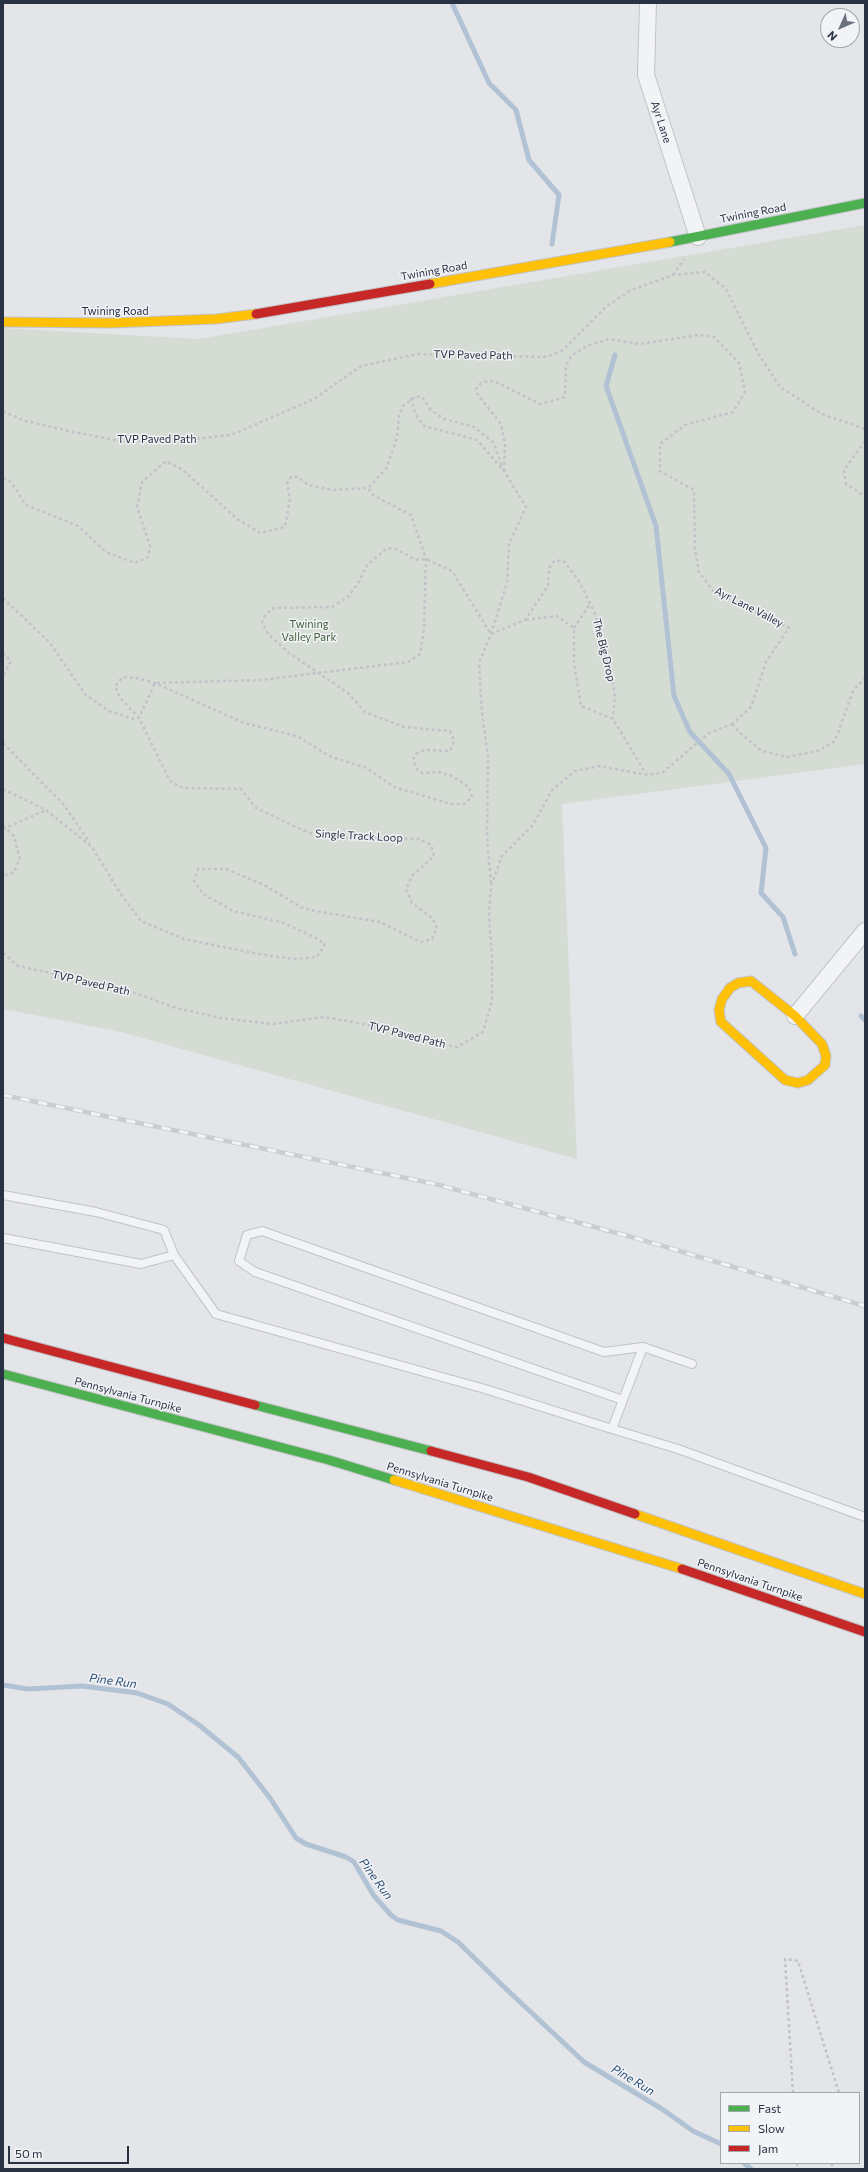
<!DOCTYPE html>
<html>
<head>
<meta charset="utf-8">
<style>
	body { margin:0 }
	#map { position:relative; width:868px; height:2172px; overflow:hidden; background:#e3e5e8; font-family:Commissioner,sans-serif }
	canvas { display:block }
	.frame { position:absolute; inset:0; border:4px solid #293242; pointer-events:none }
	.legend { position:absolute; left:720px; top:2092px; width:140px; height:72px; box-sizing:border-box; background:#f1f3f7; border:1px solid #a1a6af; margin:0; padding:5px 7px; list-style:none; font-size:12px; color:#293242 }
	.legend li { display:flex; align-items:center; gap:8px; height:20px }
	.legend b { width:20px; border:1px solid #a1a6af }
	.north { position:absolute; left:820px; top:8px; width:40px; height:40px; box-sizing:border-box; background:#f1f3f7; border:1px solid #a1a6af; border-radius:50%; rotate:225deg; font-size:11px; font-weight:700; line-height:16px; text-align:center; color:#293242 }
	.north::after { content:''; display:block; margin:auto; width:14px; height:18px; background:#6a717c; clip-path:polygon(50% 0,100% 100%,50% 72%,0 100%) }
	.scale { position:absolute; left:8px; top:2146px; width:121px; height:18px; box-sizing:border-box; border:2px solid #293242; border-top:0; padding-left:5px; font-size:12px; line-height:14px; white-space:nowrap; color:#293242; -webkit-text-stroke:3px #f1f3f7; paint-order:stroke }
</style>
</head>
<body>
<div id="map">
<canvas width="868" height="2172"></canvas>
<div class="frame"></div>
<ul class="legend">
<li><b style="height:5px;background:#4caf50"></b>Fast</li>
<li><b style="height:5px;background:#ffc107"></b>Slow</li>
<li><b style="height:5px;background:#c62828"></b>Jam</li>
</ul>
<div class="north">N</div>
<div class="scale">50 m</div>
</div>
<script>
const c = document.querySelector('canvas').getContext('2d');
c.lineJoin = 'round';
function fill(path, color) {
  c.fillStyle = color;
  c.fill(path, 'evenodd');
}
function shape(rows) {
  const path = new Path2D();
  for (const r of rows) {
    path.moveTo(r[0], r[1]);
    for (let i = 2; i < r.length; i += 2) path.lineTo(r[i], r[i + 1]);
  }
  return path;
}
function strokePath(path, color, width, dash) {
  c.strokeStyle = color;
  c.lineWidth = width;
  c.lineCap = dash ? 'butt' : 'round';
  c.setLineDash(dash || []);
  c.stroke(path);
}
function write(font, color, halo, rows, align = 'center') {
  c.font = font + ' Commissioner,sans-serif';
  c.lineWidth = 3;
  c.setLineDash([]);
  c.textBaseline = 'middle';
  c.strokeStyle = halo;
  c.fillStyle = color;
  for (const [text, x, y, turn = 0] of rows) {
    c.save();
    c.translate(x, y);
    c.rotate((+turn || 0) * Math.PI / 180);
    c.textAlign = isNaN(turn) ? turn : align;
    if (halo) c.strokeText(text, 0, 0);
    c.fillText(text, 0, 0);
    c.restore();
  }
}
const green = shape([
	[865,225,865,764,562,804,577,1159,117,1031,3,1009,3,328,199,339]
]);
const stream = shape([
	[452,3,489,83,516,110,529,160,559,195,552,244],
	[615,355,606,386,656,526,674,696,690,732,729,774,766,848,761,893,783,917,795,954],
	[861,1016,865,1020],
	[3,1685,28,1689,82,1686,137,1693,168,1704,199,1725,238,1757,270,1798,296,1838,306,1844,346,1857,354,1862,374,1896,391,1915,398,1920,441,1931,458,1942,503,1986,584,2062,662,2109,693,2131,721,2144],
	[744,2163,751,2169]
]);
const path = shape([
	[673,275,684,259],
	[411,398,415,414,424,426,477,440,504,471,526,507,509,544,507,583,491,634,479,663,482,713,488,757,487,837,491,884],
	[3,411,22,420,73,432,121,441,186,440,231,435,314,399,361,366,417,354,542,357,552,355,563,350,607,306,631,290,673,275,705,272,726,289,758,353,780,387,822,414,865,429],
	[865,441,844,470,846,484,865,496],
	[504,471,505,444,501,424,478,395,476,389,481,383,488,381,494,381,540,404,565,397,566,366,571,356,587,346,609,339,639,344,699,335,714,337,739,363,745,392,733,412,685,425,660,444,660,471,694,490,695,549,699,572,713,591,789,628,766,662,751,707,732,724],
	[3,478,11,482,26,505,78,526,106,552,135,563,148,557,150,546,137,507,142,482,166,461,183,470,236,518,260,533,285,527,290,499,287,483,291,477,298,477,308,485,332,490,368,488,386,469,397,438,399,416,403,406,416,396,422,397,431,410,444,419,474,427,494,443,503,469],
	[3,598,50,643,85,694,109,711,134,719,139,718,155,683,261,680,408,662,420,654,424,629,426,559,411,515,373,495,368,488],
	[526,620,557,616,574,628,574,662,581,706,613,719,646,774],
	[574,628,590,604],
	[491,634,525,620,548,586,549,568,555,560,565,562,580,583,596,616,615,693,613,719],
	[3,653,11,661,3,677],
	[732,724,740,733,762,751,787,757,818,751,835,741,853,691,865,678],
	[3,743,64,805,90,843],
	[3,789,46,810,92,847,120,893,141,921,184,939,258,954,294,959,317,957,325,944,316,938,284,923,233,911,203,894,194,881,198,869,226,869,264,885,304,909,380,922,421,942,432,939,437,928,432,918,412,903,406,889,412,876,434,856,431,845,419,839,328,837,309,833,256,808,241,789,183,788,170,781,139,718,120,698,115,686,123,677,137,678,155,683,244,723,297,736,331,757,367,768,394,787,451,804,464,804,472,797,469,787,452,776,439,772,422,773,416,768,413,760,416,754,425,750,450,751,454,741,450,731,404,727,365,712,348,693,289,653,268,634,262,622,266,614,274,608,332,607,348,597,359,582,367,565,387,548,396,549,416,560,426,559,452,571,491,634],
	[3,826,14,836,20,859,14,872,3,876],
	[3,829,46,810],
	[3,953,18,966,121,988,176,1008,221,1018,273,1024,324,1017,375,1026,422,1040,457,1047,483,1032,492,1001,492,958,489,917,491,886,502,856,533,825,552,790,575,771,599,766,647,775,662,773,709,733,732,724],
	[793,2093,785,1959,798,1961,839,2093],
	[797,2163,798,2169],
	[832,2163,832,2169]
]);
const lane = shape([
	[3,1195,96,1212,164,1230,174,1255,216,1314,485,1389,612,1429],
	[3,1238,141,1264,174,1255],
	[692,1364,643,1347,612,1429,678,1449,865,1517],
	[623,1400,255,1272,239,1261,247,1235,262,1231,604,1352,643,1347]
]);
const street = shape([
	[648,3,646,75,698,237],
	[795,1016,865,931]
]);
const fast = shape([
	[670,242,865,203],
	[3,1374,329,1460,394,1480],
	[255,1405,431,1451]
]);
const slow = shape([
	[430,284,670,242],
	[3,322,111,323,216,319,256,314],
	[751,981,795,1016,822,1044,826,1056,825,1065,808,1080,798,1083,785,1080,721,1022,719,1010,722,999,730,988,738,983,751,981],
	[394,1480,682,1569],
	[635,1514,865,1594]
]);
const jam = shape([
	[256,314,430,284],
	[3,1338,255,1405],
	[431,1451,528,1477,635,1514],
	[682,1569,865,1632]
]);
const rail = shape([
	[3,1095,435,1184,639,1239,865,1306]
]);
const streetNames = [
	["Ayr Lane",661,122,72],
	["Twining Road",753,213,-11],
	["Twining Road",434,271,-10],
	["Twining Road",115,311],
	["TVP Paved Path",473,355,1],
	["TVP Paved Path",157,439],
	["Ayr Lane Valley",749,607,27],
	["The Big Drop",604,650,76],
	["Single Track Loop",359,836,3],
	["TVP Paved Path",91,983,13],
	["TVP Paved Path",407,1035,14],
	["Pennsylvania Turnpike",128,1395,15],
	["Pennsylvania Turnpike",440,1482,17],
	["Pennsylvania Turnpike",750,1580,19]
];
const parkNames = [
	["Twining",309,624],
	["Valley Park",309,637]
];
const waterNames = [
	["Pine Run",113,1681,8],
	["Pine Run",376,1879,54],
	["Pine Run",633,2080,31]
];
fill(green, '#d4dcd3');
strokePath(stream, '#b1c2d4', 5);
strokePath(lane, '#c1c3c6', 10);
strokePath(street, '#c1c3c6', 18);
strokePath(fast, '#c1c3c6', 11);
strokePath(slow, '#c1c3c6', 11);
strokePath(jam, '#c1c3c6', 11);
strokePath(path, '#c2c3c8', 2.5, [3, 3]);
strokePath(lane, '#f2f3f5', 8);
strokePath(street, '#f2f3f5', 16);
strokePath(fast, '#4caf50', 9);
strokePath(slow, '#ffc107', 9);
strokePath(jam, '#c62828', 9);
strokePath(rail, '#cbcdd0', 4.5);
strokePath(rail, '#f1f3f7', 3, [9]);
write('11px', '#293242', '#f1f3f7', streetNames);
write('11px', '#3e5e35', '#f1f3f7', parkNames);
write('italic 12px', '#315278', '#f1f3f7', waterNames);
</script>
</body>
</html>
